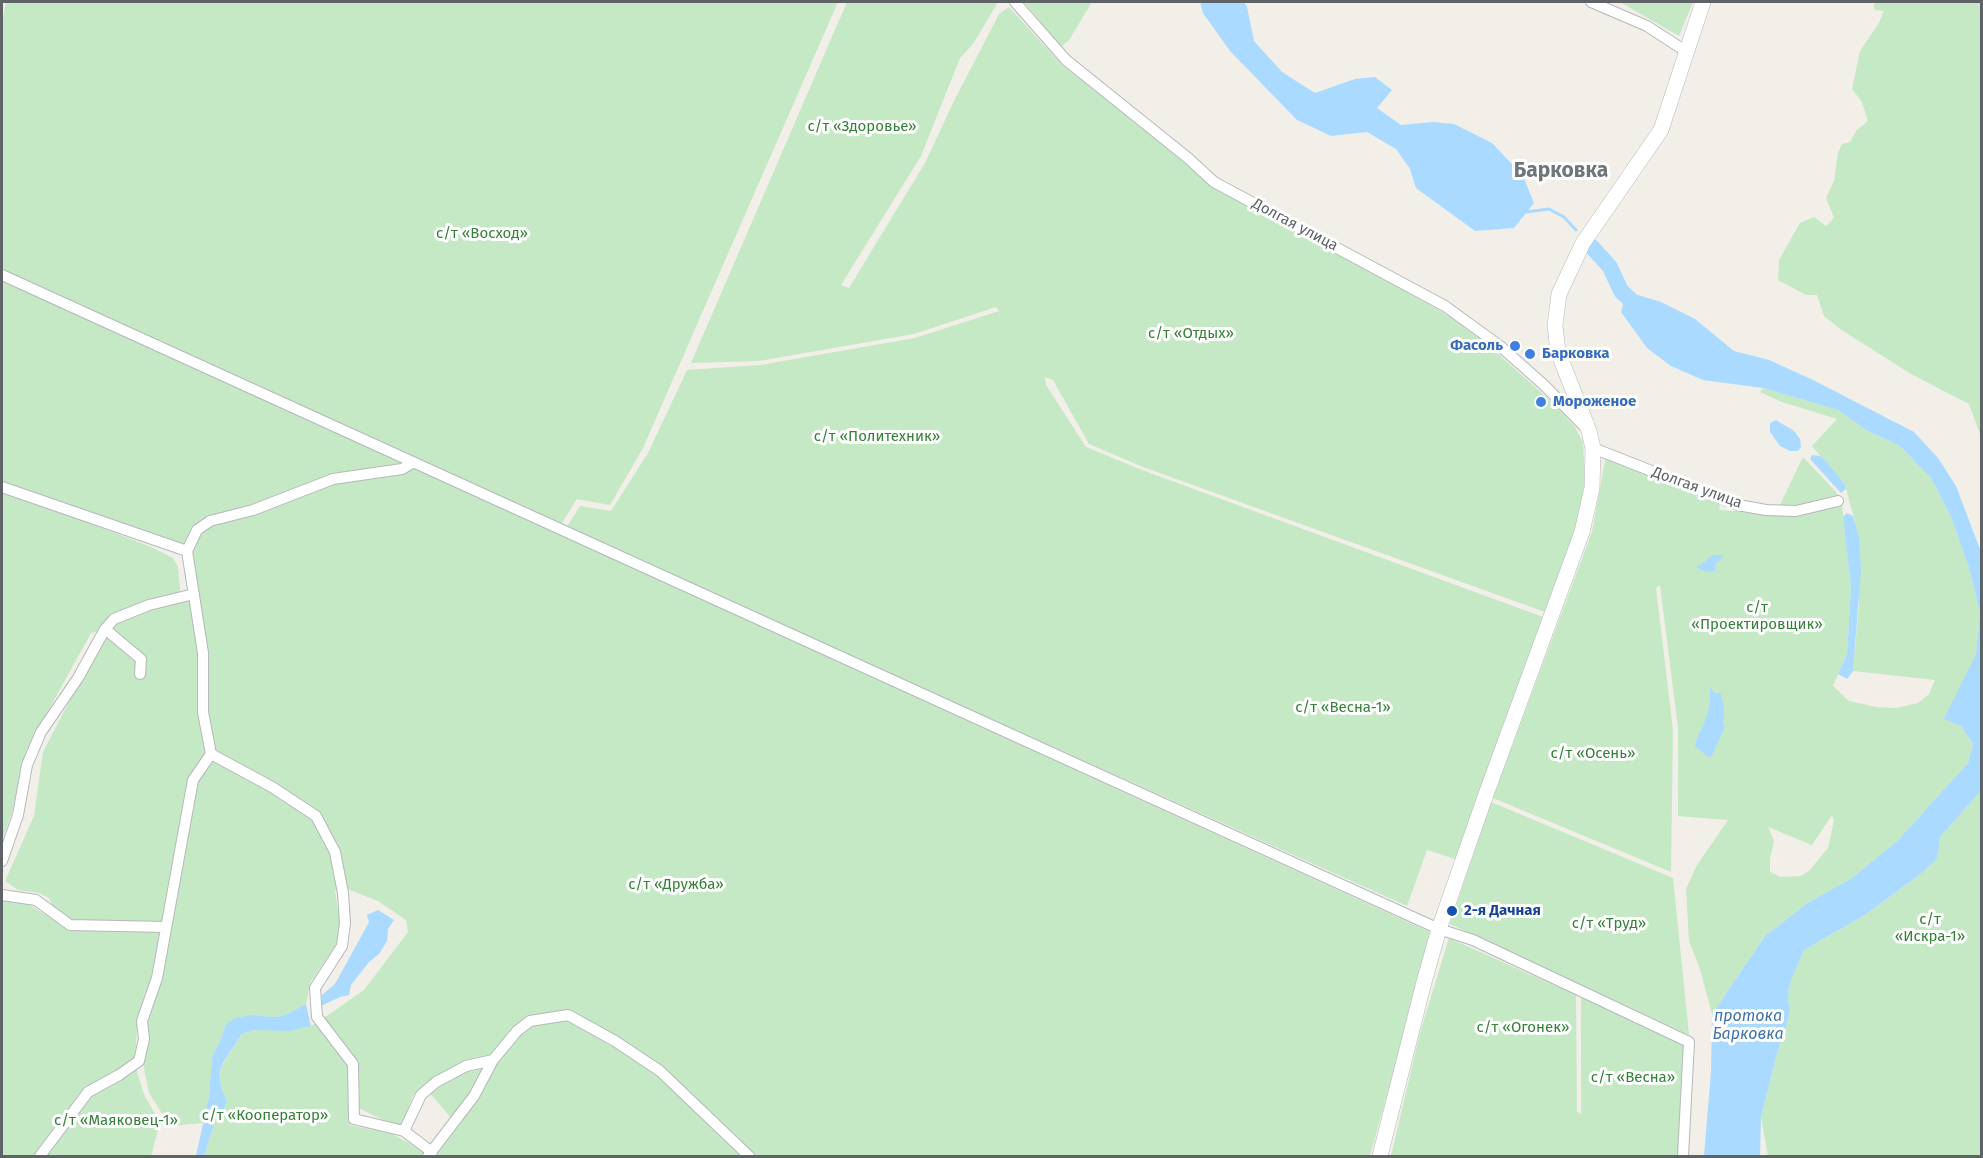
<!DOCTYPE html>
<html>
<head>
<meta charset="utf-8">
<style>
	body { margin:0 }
	#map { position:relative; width:1983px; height:1158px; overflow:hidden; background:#f1efe8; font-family:"Fira Sans",sans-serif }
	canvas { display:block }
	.frame { position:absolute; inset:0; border:3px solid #5f6368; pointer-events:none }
</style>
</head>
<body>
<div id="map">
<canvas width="1983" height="1158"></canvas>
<div class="frame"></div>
</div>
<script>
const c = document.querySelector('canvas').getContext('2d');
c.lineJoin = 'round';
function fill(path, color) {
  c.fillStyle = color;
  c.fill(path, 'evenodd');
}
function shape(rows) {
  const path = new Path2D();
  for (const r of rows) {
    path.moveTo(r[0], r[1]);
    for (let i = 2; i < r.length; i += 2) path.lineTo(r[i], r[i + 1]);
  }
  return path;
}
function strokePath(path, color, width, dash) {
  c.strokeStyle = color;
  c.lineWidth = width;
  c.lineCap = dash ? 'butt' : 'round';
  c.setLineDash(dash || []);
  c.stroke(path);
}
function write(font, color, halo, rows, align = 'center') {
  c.font = font + ' "Fira Sans",sans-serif';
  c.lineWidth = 6;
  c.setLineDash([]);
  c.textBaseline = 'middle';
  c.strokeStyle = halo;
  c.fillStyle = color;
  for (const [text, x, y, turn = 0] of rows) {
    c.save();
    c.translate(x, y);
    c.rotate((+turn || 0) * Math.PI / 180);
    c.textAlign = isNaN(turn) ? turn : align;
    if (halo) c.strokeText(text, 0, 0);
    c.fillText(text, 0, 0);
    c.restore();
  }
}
const green = shape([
	[6,2,838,2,643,448,610,505,577,499,560,526,2,270,2,23],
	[847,2,998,2,973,44,960,58,921,156,841,285,849,288,925,163,954,101,999,14,1009,7,1062,65,1139,125,1212,186,1341,255,1446,314,1488,345,1555,405,1575,427,1583,443,1585,481,1578,521,1545,612,1143,467,1089,444,1053,380,1045,377,1046,385,1086,447,1142,470,1543,617,1458,860,1427,850,1407,906,566,528,580,506,611,511,648,453,687,370,760,365,915,338,999,311,996,307,914,334,759,361,691,363],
	[1024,2,1092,2,1069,40,1061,47],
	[1620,2,1693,2,1679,36],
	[1875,2,1981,2,1981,437,1969,404,1911,374,1840,329,1824,316,1817,295,1806,295,1778,280,1779,260,1800,223,1814,217,1826,226,1834,218,1826,198,1834,181,1838,153,1842,144,1850,142,1856,131,1868,121,1862,102,1852,89,1860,51,1879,23,1884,11,1875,10,1874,6],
	[2,280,1432,933,1370,1156,432,1156,457,1125,423,1085,413,1096,402,1125,387,1122,357,1107,350,1100,350,1125,392,1134,421,1149,430,1156,204,1156,216,1118,223,1112,227,1101,222,1090,219,1074,223,1064,242,1034,253,1030,311,1026,324,1018,364,990,408,932,406,920,378,901,347,889,335,890,340,925,338,942,310,983,306,1004,283,1016,271,1017,253,1015,226,1024,221,1039,212,1057,209,1096,203,1123,170,1126,149,1093,143,1063,146,1029,137,1029,135,1057,116,1071,84,1088,36,1154,39,1156,2,1156,2,900,27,903,60,924,49,898,39,893,18,890,5,881,34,816,43,752,69,702,98,631,91,633,26,751,12,812,2,840],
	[87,522,191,550,199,598,181,601,178,567,173,558,151,547],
	[1763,388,1838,410,1866,430,1900,446,1931,478,1951,517,1969,568,1980,613,1976,654,1945,719,1961,726,1973,744,1968,763,1897,841,1852,878,1809,902,1765,936,1712,1014,1700,969,1689,941,1686,889,1697,865,1728,820,1678,816,1678,728,1660,585,1656,588,1673,730,1671,872,1493,798,1592,532,1606,455,1721,502,1719,510,1779,513,1779,507,1803,457,1836,492,1842,504,1851,587,1847,654,1833,686,1849,701,1876,707,1896,708,1918,703,1929,694,1935,680,1853,671,1859,605,1859,536,1845,485,1812,446,1837,419,1782,402,1760,392],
	[1832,815,1834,821,1828,848,1809,871,1801,876,1781,877,1770,872,1770,858,1774,841,1768,827,1812,845],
	[1981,791,1981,1156,1768,1156,1761,1117,1778,1050,1786,1028,1790,1010,1788,1000,1789,984,1804,950,1865,915,1918,876,1937,859,1940,837],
	[1491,802,1673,878,1689,1035,1450,924],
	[1449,938,1576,995,1577,1112,1581,1114,1581,996,1687,1044,1680,1156,1391,1156,1420,1033],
	[136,1068,144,1095,160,1122,151,1156,44,1156,90,1092]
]);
const water = shape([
	[1200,2,1244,2,1247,7,1254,41,1282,72,1315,93,1355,79,1375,77,1392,90,1377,108,1401,125,1433,122,1454,124,1492,143,1523,176,1534,203,1514,228,1475,231,1416,188,1410,169,1396,149,1367,132,1331,136,1297,120,1230,51,1203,13],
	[1638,295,1661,302,1695,319,1734,351,1769,360,1813,380,1914,432,1938,458,1956,486,1981,552,1981,791,1940,837,1937,859,1918,876,1865,915,1804,950,1789,985,1788,1000,1790,1010,1786,1028,1778,1050,1761,1117,1760,1156,1704,1156,1711,1072,1712,1014,1765,936,1809,902,1852,878,1897,841,1968,763,1973,744,1961,726,1944,719,1976,654,1980,613,1969,568,1951,517,1931,478,1900,446,1866,430,1838,410,1763,388,1703,380,1671,366,1647,348,1621,312,1623,304],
	[1776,420,1794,431,1800,439,1801,447,1798,451,1790,451,1780,446,1770,432,1770,423],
	[1812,455,1820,456,1826,461,1845,485,1846,489,1841,493,1810,459],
	[1847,513,1853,516,1859,536,1861,570,1853,671,1847,679,1838,674,1847,654,1851,587,1843,517],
	[1713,555,1724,555,1715,565,1715,571,1706,572,1697,568,1697,565,1700,565],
	[1710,688,1715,693,1722,693,1721,697,1723,703,1724,719,1722,721,1725,726,1712,756,1708,757,1695,746,1697,738,1706,719,1710,702],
	[378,910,394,920,388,929,387,941,379,954,369,962,351,985,349,995,340,997,321,1006,322,995,335,984,369,922,367,915],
	[306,1004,311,1026,289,1031,254,1030,242,1034,223,1063,219,1074,222,1090,227,1101,223,1112,216,1118,204,1156,196,1156,209,1096,212,1057,221,1039,226,1024,235,1018,253,1015,271,1017,283,1016]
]);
const stream = shape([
	[1526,212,1549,209,1564,217,1576,230]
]);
const river = shape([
	[1592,247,1610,267,1621,291,1647,315]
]);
const street = shape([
	[1015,2,1066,60,1188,158,1214,182,1445,306,1500,346,1544,385,1585,427],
	[1591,2,1647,26,1687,52],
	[2,275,1439,929,1473,940,1689,1042,1683,1156],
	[1593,448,1738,505,1766,510,1796,511,1838,501],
	[2,487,187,551],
	[105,629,141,659,140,674],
	[211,754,272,787,316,816,335,852,343,893,345,923,342,946,315,988,317,1017,353,1064,354,1119,404,1131,432,1152],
	[2,861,18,815,27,765,41,732,78,678,105,629,114,619,149,605,194,594],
	[2,895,36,900,70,925,166,927],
	[404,1131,421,1095,436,1082,466,1066,493,1060],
	[40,1156,88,1092,119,1075,139,1061,144,1039,142,1021,157,978,193,780,211,754,203,712,203,653,187,551,197,530,210,521,253,510,333,479,402,469,412,463],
	[428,1156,474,1096,493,1060,517,1031,530,1021,568,1015,615,1041,660,1071,749,1156]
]);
const secondary = shape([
	[1380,1156,1424,982,1439,929,1485,797,1582,532,1592,488,1593,448,1589,431,1558,352,1555,325,1559,294,1583,243,1661,130,1703,2]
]);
const markers = [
	[1515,346,6,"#3f7fe0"],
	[1530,354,6,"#3f7fe0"],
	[1541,402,6,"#3f7fe0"],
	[1452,911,6,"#1a4fb4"]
];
const parkNames = [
	["с/т «Здоровье»",862,127],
	["с/т «Восход»",482,234],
	["с/т «Отдых»",1191,334],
	["с/т «Политехник»",877,437],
	["с/т",1757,608],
	["«Проектировщик»",1757,625],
	["с/т «Весна-1»",1343,708],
	["с/т «Осень»",1593,754],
	["с/т «Дружба»",676,885],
	["с/т",1930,920],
	["«Искра-1»",1930,937],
	["с/т «Труд»",1609,924],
	["с/т «Огонек»",1523,1028],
	["с/т «Весна»",1633,1078],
	["с/т «Кооператор»",265,1116],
	["с/т «Маяковец-1»",116,1121]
];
const streetNames = [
	["Долгая улица",1295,225,28],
	["Долгая улица",1697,488,20]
];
const shopNames = [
	["Фасоль",1503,346,"right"],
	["Барковка",1542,354],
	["Мороженое",1553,402]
];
const transitNames = [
	["2-я Дачная",1464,911]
];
const waterNames = [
	["протока",1748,1017],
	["Барковка",1748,1035]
];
const districtNames = [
	["Барковка",1561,171]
];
fill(green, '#c5e8c5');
fill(water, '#aadaff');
strokePath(stream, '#aadaff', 3);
strokePath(river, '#aadaff', 16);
strokePath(street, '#b5b8bc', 12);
strokePath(secondary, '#b6babf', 16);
strokePath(street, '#fff', 10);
strokePath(secondary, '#fff', 15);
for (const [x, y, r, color] of markers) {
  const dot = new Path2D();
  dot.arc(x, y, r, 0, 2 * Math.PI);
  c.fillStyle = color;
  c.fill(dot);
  strokePath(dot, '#fff', 2);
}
write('15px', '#348238', '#fff', parkNames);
write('15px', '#5f6368', '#fff', streetNames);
write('bold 15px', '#366cbe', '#fff', shopNames, 'left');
write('bold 15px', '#164399', '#fff', transitNames, 'left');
write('italic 16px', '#4174aa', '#fff', waterNames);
write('bold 21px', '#70757a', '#fff', districtNames);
</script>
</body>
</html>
